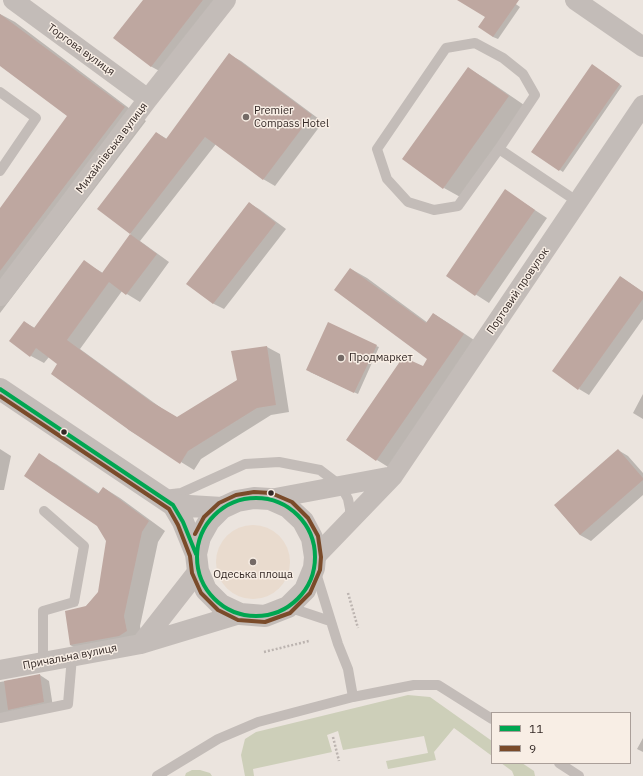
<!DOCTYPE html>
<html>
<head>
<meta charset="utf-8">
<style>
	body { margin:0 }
	#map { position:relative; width:643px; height:776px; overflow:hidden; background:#ebe4de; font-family:"IBM Plex Sans",sans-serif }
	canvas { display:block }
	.legend { position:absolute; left:491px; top:712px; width:140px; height:52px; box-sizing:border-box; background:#f8eee5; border:1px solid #aa9f99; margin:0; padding:5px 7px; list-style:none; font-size:12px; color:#342926 }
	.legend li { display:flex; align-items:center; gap:8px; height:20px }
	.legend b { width:20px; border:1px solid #aa9f99 }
</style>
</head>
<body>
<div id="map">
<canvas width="643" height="776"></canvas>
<ul class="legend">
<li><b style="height:5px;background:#00a651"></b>11</li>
<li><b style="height:5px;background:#7a4b2a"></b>9</li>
</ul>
</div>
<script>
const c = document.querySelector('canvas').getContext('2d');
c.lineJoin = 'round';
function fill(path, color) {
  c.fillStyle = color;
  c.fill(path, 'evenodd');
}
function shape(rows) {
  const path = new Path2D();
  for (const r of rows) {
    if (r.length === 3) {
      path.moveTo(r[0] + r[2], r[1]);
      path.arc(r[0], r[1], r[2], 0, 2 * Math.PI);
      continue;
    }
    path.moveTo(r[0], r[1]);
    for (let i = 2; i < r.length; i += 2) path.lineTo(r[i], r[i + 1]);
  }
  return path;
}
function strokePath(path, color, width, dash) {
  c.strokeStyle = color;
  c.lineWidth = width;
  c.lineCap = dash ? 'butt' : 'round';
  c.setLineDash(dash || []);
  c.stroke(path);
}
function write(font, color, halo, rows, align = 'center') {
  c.font = font + ' "IBM Plex Sans",sans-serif';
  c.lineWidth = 3;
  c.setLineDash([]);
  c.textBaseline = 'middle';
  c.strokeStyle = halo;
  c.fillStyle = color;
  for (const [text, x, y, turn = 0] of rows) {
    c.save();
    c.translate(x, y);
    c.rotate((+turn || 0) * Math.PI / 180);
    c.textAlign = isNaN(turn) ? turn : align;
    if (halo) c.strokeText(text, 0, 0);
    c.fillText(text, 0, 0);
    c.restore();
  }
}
const green = shape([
	[408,695,430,697,492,741,492,756,454,728,434,752,436,760,388,769,386,761,428,753,424,736,343,750,338,731,327,735,332,752,253,769,254,776,245,776,241,755,245,739,256,732],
	[501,763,522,763,534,771,535,776,514,776,512,771],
	[192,770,200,770,210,773,212,776,185,776,186,773]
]);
const plaza = shape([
	[253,562,37]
]);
const shadow = shape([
	[144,0,222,0,165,74,152,67,115,37],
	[459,0,510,0,520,7,498,39,493,37,487,16],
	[0,14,15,22,146,121,0,313,0,210,69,116,0,64],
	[230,55,241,61,323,122,275,186,263,179,216,144,140,241,169,262,140,302,122,291,80,349,164,410,178,418,238,380,267,347,280,354,289,412,271,415,201,459,194,470,129,430,59,364,49,357,44,363,31,356,24,322,35,328,84,262,103,273,131,234,99,209,157,133,167,139],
	[595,67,622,86,563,172,532,152],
	[468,68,486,79,527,107,462,198,444,188],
	[506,191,547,218,489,303,447,276],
	[249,203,259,209,286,229,224,309,214,304,188,284],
	[351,269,367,278,428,323,434,314,450,324,480,344,393,470,377,460,347,440,423,367,428,359],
	[621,277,643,292,643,319,589,395,579,389],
	[376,346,379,347,358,394,310,372],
	[643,394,643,419,633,413],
	[0,449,11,456,4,490,0,490],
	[618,450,628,456,643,473,643,495,591,541,580,535,555,505],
	[39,455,56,464,100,494,104,488,120,498,165,531,158,542,140,626,143,641,87,654,70,645,86,606,99,593,107,540,98,526],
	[40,675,49,681,53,707,0,719,0,682],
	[643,738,643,752,637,749]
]);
const building = shape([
	[143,0,203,0,151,67,113,38],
	[457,0,519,0,493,37,478,27,485,17],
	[0,14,125,107,0,271,0,208,67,116,0,66],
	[229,53,312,115,263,180,205,137,130,234,97,209,156,132,166,139],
	[592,64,620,84,559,171,531,152],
	[468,67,509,96,443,189,402,159],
	[505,189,535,210,475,296,446,276],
	[249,202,276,223,213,304,186,284],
	[130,234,157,254,126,295,109,282,67,340,150,401,177,417,237,380,231,351,267,346,276,405,257,408,188,451,180,464,129,430,51,374,57,364,36,348,30,357,9,341,24,321,34,328,84,260,102,273],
	[350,268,426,323,433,313,464,334,376,461,346,440,403,357,423,366,427,359,334,290],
	[620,276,643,292,643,299,578,390,552,371],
	[328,322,377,345,354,393,306,370],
	[618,449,643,478,643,480,580,535,554,505],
	[39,453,98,494,103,487,149,521,142,532,124,616,127,631,119,636,70,645,65,611,86,606,98,592,106,541,97,526,24,476],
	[40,674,44,702,8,710,4,681]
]);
const path = shape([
	[348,593,358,628],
	[264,652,309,641],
	[333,737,339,761]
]);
const service = shape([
	[0,92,36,118,0,171],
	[499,149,458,206,434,210,408,202,387,179,377,149,446,48,475,43,503,58,523,74,535,95,499,149,578,202],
	[164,495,181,493,245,464,279,462,320,470,341,486,348,499,350,509,350,520],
	[44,511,84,546,74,602,43,611,43,654,46,662],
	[316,573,338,644,348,669,353,697],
	[288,607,330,621],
	[0,718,68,704,72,657],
	[559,763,579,776],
	[157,776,218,739,258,722,353,697,414,685,438,685,492,719]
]);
const minor = shape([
	[13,0,148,99],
	[575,0,643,47],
	[0,296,148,99,226,0],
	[270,499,393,476],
	[315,557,393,476,643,105],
	[141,644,198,571],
	[0,670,141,644,240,614]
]);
const tertiary = shape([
	[0,389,173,505,183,522,196,554,198,571,206,590,221,605,240,614,265,616,288,607,305,590,314,568,315,557,312,538,303,521,288,507,270,499,254,498,237,501,222,508,209,521,200,537,196,554],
	[173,505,222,508]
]);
const bus1 = shape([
	[0,389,173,505,183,522,196,554],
	[256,557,59]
]);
const bus2 = shape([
	[0,396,169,509,178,525,190,556,192,573,201,593,218,610,238,620,265,622,290,613,310,593,320,570,321,557,318,536,308,518,292,502,271,493,254,492,236,495,219,503,204,517,195,534]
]);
const markers = [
	[246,117,4,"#746a66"],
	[341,358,4,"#746a66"],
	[64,432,3.5,"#342926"],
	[271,493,3.5,"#342926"],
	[253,562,4,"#746a66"]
];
const streetNames = [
	["Торгова вулиця",81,50,36],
	["Михайлівська вулиця",112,148,-53],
	["Портовий провулок",518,291,-56],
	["Причальна вулиця",70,657,-11]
];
const poiNames = [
	["Premier",254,111],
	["Compass Hotel",254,124],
	["Продмаркет",349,358],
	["Одеська площа",253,575,"center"]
];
fill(green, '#cdcfb9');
fill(plaza, '#e9dbce');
fill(shadow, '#0003');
fill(building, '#bea7a0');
strokePath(path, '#bcb4b0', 2.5, [2, 2]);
strokePath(service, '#c3bcb8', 10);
strokePath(minor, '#c3bcb8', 20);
strokePath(tertiary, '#c3bcb8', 22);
strokePath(bus1, '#00a651', 4);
strokePath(bus2, '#7a4b2a', 4);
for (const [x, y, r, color] of markers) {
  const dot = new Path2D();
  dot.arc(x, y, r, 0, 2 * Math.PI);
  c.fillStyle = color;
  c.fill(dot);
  strokePath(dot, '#f8eee5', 1.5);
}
write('11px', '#342926', '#f8eee5', streetNames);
write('11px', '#342926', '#f8eee5', poiNames, 'left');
</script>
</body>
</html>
